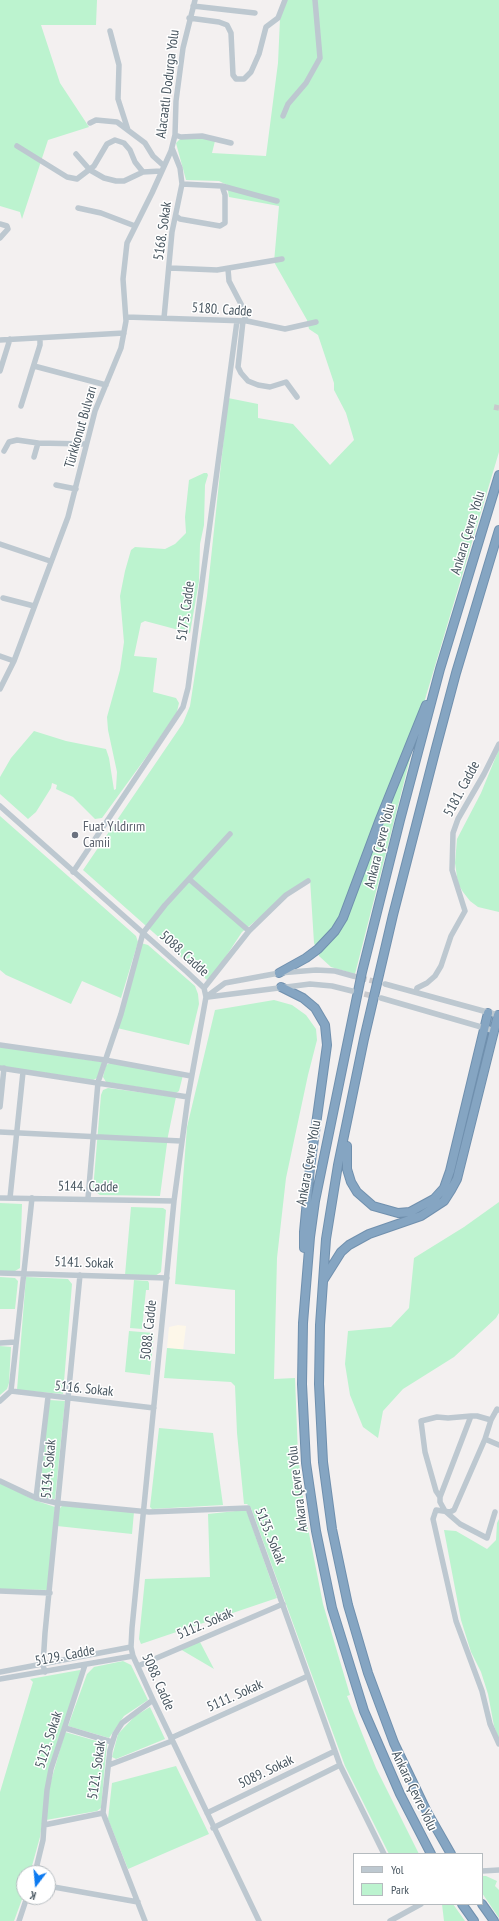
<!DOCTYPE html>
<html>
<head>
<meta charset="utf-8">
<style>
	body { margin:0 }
	#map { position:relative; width:499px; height:1921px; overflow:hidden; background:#f3f0f0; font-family:"PT Sans Narrow",sans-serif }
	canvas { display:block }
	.legend { position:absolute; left:353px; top:1853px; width:130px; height:52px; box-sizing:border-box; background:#fff; border:1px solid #b5bbbf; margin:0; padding:5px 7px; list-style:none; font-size:12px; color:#47555f }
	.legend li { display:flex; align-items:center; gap:8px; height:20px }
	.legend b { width:20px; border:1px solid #b5bbbf }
	.north { position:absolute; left:16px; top:1865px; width:40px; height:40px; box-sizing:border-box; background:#fff; border:1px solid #b5bbbf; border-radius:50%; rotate:196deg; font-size:11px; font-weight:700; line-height:16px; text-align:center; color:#47555f }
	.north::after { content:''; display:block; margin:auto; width:14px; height:18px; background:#0c7af1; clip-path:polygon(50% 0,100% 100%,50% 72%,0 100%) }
</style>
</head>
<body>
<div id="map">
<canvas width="499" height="1921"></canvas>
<ul class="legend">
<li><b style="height:5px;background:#bdc8d0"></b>Yol</li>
<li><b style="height:11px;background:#bcf3cf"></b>Park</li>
</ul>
<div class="north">K</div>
</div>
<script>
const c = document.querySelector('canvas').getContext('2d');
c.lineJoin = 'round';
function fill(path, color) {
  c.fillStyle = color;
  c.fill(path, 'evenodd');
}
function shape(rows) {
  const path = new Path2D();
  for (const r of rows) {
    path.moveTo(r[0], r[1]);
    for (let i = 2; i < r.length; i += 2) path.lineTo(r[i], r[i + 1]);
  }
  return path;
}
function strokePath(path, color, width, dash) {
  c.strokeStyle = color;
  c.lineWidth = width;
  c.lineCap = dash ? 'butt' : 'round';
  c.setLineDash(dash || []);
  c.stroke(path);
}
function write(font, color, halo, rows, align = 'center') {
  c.font = font + ' "PT Sans Narrow",sans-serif';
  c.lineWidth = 3;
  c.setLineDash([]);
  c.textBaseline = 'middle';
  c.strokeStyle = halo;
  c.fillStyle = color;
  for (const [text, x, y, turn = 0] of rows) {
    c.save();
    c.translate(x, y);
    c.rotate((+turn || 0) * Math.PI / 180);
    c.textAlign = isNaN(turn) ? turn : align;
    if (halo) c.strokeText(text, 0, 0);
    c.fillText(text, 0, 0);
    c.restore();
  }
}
const commercial = shape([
	[178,1325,186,1326,183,1350,167,1348,169,1327]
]);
const green = shape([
	[0,0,97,0,96,25,41,25,60,83,89,127,48,140,22,219,20,212,0,206],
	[287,0,499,0,499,452,426,696,355,974,331,967,319,956,314,943,310,879,304,881,242,932,219,967,210,980,207,980,83,870,183,723,190,706,207,596,228,398,258,404,258,418,293,424,330,465,354,440,346,413,334,390,334,383,318,335,309,329,307,320,274,262,279,206,229,197,227,185,219,181,186,180,176,143,180,139,203,138,215,141,212,153,266,156,278,63,280,19],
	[204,473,207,473,208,475,205,485,204,525,200,544,199,581,190,633,145,621,141,623,134,656,157,658,153,692,176,698,179,703,176,716,102,818,95,819,73,797,56,789,57,785,52,783,51,788,36,812,28,819,0,794,0,777,11,758,34,731,66,741,106,749,109,758,114,790,116,789,117,772,108,730,107,717,120,670,124,642,120,596,125,571,131,550,135,547,165,549,175,544,186,533,185,517,189,480],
	[499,749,499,912,478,907,470,901,463,892,458,884,455,863,457,839,481,793],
	[0,816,136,936,138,942,121,998,82,981,71,1004,6,975,0,970],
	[141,943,148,945,195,986,198,994,199,1004,189,1045,117,1028],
	[274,1000,292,1005,306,1015,316,1029,317,1040,308,1075,286,1178,277,1258,274,1379,295,1378,298,1455,305,1513,323,1604,350,1695,347,1696,376,1768,419,1854,389,1854,345,1766,251,1508,247,1504,244,1504,237,1433,235,1386,231,1382,164,1378,167,1348,235,1354,235,1290,175,1284,187,1127,215,1010],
	[0,1047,103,1062,97,1078,93,1080,0,1066],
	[110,1063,183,1075,179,1091,176,1093,106,1082,103,1077,106,1065],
	[108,1088,176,1097,168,1136,160,1196,100,1195,93,1190,101,1095,103,1090],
	[499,1202,499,1313,496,1318,454,1357,403,1389,383,1411,378,1438,363,1427,350,1395,345,1364,348,1331,391,1327,409,1308,414,1258,464,1227],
	[0,1203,22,1204,20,1268,15,1271,0,1271],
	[131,1207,163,1208,166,1210,161,1272,155,1276,125,1275],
	[0,1277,15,1278,18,1281,15,1309,0,1309],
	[26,1277,68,1279,72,1284,63,1394,17,1390],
	[134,1280,148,1281,149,1283,149,1290,146,1290,142,1329,130,1328],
	[129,1331,154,1333,150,1375,125,1372],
	[0,1346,11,1347,9,1383,7,1389,0,1395],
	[49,1400,65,1401,55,1499,39,1497],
	[159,1428,213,1433,223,1505,152,1509,150,1507],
	[0,1482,34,1500,55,1507,48,1590,0,1589],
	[63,1505,134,1512,132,1534,57,1526,59,1509],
	[245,1510,247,1512,277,1598,141,1644,139,1639,145,1579,210,1577,208,1514],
	[499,1519,499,1739,494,1726,488,1694,481,1672,471,1652,461,1620,444,1530,456,1531,487,1549,496,1540,497,1523],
	[200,1642,214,1669,180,1649],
	[123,1661,131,1665,148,1700,124,1716,109,1738,68,1726,87,1674,94,1667],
	[80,1670,81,1677,50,1768,40,1837,30,1873,24,1873,24,1894,14,1921,0,1921,0,1792,33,1682,30,1679],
	[150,1707,165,1739,116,1759,112,1757,118,1734,135,1716],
	[65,1732,107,1744,101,1808,97,1811,46,1820,49,1788],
	[176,1766,209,1834,128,1869,108,1819,112,1783],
	[482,1876,486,1876,497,1881,495,1886,499,1890,499,1918,482,1893],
	[442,1904,453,1904,465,1921,444,1921]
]);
const minorTunnel = shape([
	[494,407,499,408],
	[353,976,381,983],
	[356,992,377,997]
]);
const minor = shape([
	[193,6,255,13],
	[189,18,219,22,227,25,231,33,233,75,236,79,244,79,251,72,259,54,266,27,278,18,285,0],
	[110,31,119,65,118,99,128,130],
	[283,116,288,104,306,83,320,58,315,0],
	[90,123,96,120,117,122,145,143,153,156,164,166],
	[175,135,181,137,202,136,231,143],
	[17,146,67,177,77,179,94,166,107,144,115,140,124,143,130,150,135,162,143,172],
	[76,154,90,170,104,178,116,181,124,181,143,172,161,171],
	[222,186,277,201],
	[78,208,101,213,135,226],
	[176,216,180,219,220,226,225,223,225,195,222,186,182,184],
	[0,224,7,226,8,229,0,238],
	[170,268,217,270,282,259],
	[228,269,229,281,242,306,246,321],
	[126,317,247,321,285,329,316,322],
	[164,318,172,232,182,184,180,168,172,148],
	[243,321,238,367,241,373,248,381,258,385,270,387,286,382,297,397],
	[0,340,124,333],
	[34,366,106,385],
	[0,371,10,339],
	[21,406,40,345,40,338],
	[4,451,9,442,17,440,38,443],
	[34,457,38,443,86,444],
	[56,485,76,489],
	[0,544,50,561],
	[3,598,34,606],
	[0,656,14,661],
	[0,689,14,661,68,517,95,411,121,348,126,321,123,279,127,243,152,193,171,151,175,135,176,101,183,48,195,0],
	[0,806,187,972,204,988,206,997,188,1097,174,1201,132,1628,131,1647,133,1656,153,1700,259,1921],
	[73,872,183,707,188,688,237,321],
	[189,879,249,931],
	[385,984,498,1015],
	[204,988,249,931,286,895,308,881],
	[416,992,417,988,427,983,435,976,441,966,451,936,465,911,452,870,453,833,458,819,484,774,499,744],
	[206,997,225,983,279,973,316,970,335,971,353,976],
	[208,997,310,984,332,986,352,991],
	[381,998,495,1031],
	[0,1045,105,1060,191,1076],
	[0,1068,188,1097],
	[0,1107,4,1068],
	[0,1132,181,1141],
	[0,1198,174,1201],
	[10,1198,23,1072],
	[88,1198,98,1082,121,1014,143,933,165,905,230,834],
	[0,1273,167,1278],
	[0,1343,15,1342],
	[11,1391,154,1408],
	[0,1401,11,1391,32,1198],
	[471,1416,477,1416,491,1420,497,1409,499,1410],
	[491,1420,485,1439,454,1510,450,1512,436,1510,433,1519,456,1621,482,1691,490,1724,499,1744],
	[485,1439,499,1445],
	[0,1481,36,1498,57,1503,149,1512,248,1508,340,1765,384,1854],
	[440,1497,436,1491,425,1452,421,1421,437,1417,448,1418,471,1416,440,1497,440,1502,445,1511,460,1524,487,1538,495,1512],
	[36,1498,48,1397],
	[0,1591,50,1593],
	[138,1666,283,1604],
	[0,1672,131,1647],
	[45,1672,43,1665,45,1633,80,1275],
	[0,1679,133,1656],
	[65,1728,112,1742],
	[171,1738,308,1676],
	[109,1765,172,1741],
	[207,1813,335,1751],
	[44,1825,47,1790,51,1769,85,1665],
	[213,1828,340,1765],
	[482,1871,499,1870],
	[35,1873,43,1840,44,1825,103,1813],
	[48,1886,138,1902],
	[19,1921,27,1897],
	[145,1921,103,1813,110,1750,115,1734,122,1723,153,1700],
	[390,1921,421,1904]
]);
const highway = shape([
	[279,973,306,958,318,949,335,931,343,918,380,819,426,705],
	[281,987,303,998,315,1008,325,1025,327,1045,310,1168,304,1232,304,1248],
	[347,1146,347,1169,351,1182,357,1192,373,1206,398,1213,410,1212,434,1199,444,1188,450,1171,488,1013],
	[324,1279,341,1252,349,1245,369,1234,421,1216,444,1201,451,1190,457,1179,498,1015],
	[431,1854,400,1794,364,1711,332,1608,316,1531,306,1463,302,1384,303,1323,310,1237,315,1201,362,972,400,820,440,669,499,475],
	[451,1854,427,1812,394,1743,368,1673,348,1605,332,1529,323,1462,319,1384,320,1325,326,1239,338,1165,364,1039,393,915,436,748,456,673,499,530],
	[462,1904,474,1921],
	[482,1904,494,1921]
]);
const markers = [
	[75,835,4,"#6b7280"]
];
const streetNames = [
	["Alacaatlı Dodurga Yolu",168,84,-83],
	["5168. Sokak",163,231,-82],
	["5180. Cadde",222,310,4],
	["Türkkonut Bulvarı",81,427,-74],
	["Ankara Çevre Yolu",468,533,-73],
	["5175. Cadde",186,611,-82],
	["5181. Cadde",462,789,-62],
	["Ankara Çevre Yolu",380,846,-76],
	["5088. Cadde",184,954,42],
	["Ankara Çevre Yolu",309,1163,-80],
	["5144. Cadde",88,1187,1],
	["5141. Sokak",84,1263,2],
	["5088. Cadde",149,1330,-84],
	["5116. Sokak",84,1389,6],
	["5134. Sokak",49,1469,-85],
	["Ankara Çevre Yolu",298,1489,-97],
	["5135. Sokak",270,1536,68],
	["5112. Sokak",205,1624,-23],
	["5129. Cadde",65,1656,-11],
	["5088. Cadde",158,1682,66],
	["5111. Sokak",235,1696,-24],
	["5125. Sokak",49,1740,-72],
	["5121. Sokak",97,1770,-82],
	["5089. Sokak",266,1772,-26],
	["Ankara Çevre Yolu",414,1791,64]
];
const worshipNames = [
	["Fuat Yıldırım",83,827],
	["Camii",83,843]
];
fill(commercial, '#fdf7e9');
fill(green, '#bcf3cf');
strokePath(minorTunnel, '#c8c9cc', 5.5, [5.5, 3]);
strokePath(highway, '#7090ae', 10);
strokePath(minor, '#bdc8d0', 5.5);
strokePath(highway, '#85a5c2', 8);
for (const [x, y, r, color] of markers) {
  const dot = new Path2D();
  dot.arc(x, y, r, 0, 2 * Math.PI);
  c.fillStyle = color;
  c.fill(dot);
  strokePath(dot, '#fff', 1.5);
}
write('14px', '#47555f', '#fff', streetNames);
write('14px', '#5b616d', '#fff', worshipNames, 'left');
</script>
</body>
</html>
